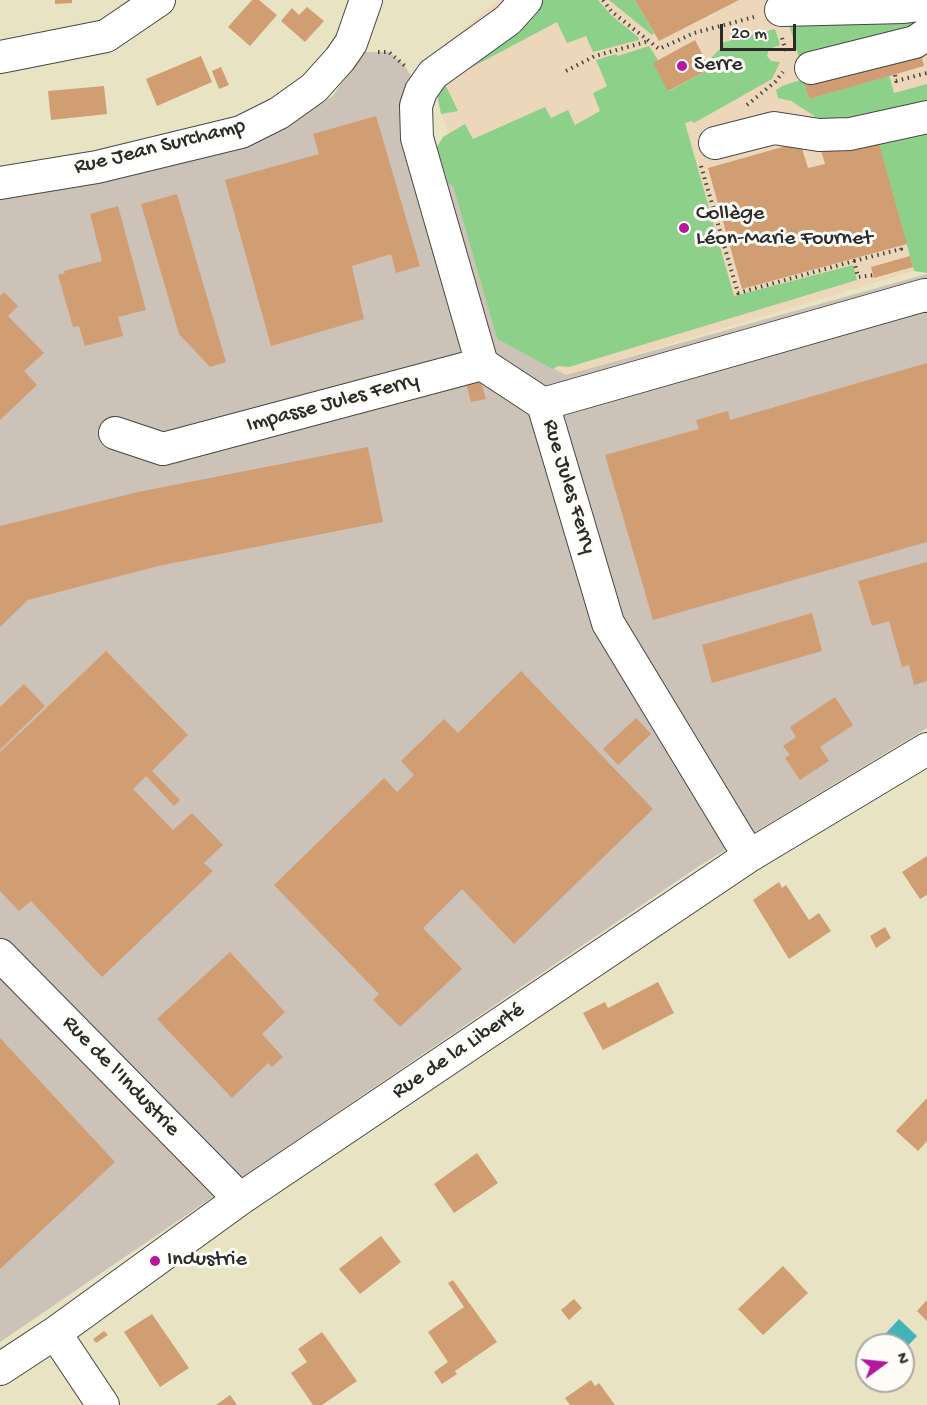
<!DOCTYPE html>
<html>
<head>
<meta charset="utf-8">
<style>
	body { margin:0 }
	#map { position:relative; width:927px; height:1405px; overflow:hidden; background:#e8e3c2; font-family:"Gochi Hand",sans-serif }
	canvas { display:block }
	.north { position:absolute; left:855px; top:1333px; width:60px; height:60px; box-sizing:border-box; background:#fdfcf7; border:2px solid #a9a8a5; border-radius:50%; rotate:75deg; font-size:16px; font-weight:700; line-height:24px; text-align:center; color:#2b2b2b }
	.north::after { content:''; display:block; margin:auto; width:21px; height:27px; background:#b5179e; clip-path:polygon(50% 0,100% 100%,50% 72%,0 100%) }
	.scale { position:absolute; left:720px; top:24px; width:76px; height:27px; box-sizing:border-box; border:3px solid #2b2b2b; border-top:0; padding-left:8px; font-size:18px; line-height:21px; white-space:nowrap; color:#2b2b2b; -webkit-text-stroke:4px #fdfcf7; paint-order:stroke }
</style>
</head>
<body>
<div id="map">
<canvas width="927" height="1405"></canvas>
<div class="north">N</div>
<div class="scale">20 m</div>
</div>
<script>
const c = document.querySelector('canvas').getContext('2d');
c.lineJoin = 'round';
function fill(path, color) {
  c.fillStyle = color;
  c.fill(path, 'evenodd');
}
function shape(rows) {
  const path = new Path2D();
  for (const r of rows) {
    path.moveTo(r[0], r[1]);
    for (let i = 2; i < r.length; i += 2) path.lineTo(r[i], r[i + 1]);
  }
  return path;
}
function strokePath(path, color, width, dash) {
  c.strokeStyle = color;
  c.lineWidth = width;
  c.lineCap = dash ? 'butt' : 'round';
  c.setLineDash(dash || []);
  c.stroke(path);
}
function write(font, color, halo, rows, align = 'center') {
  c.font = font + ' "Gochi Hand",sans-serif';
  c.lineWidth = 6;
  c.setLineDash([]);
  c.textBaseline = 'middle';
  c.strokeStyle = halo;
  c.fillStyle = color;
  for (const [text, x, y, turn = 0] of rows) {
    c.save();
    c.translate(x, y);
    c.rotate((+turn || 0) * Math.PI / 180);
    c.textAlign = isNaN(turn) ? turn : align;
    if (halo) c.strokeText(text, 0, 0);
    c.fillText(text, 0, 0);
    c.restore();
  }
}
const built = shape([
	[498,0,927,0,927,129,878,142,914,271,566,375,497,339,437,147,443,137,449,134,441,114,436,90,414,70]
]);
const industrial = shape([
	[361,52,389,52,404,65,421,91,448,183,453,186,497,339,566,375,927,274,927,728,699,866,0,1342,0,189,247,140,333,96]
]);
const green = shape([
	[536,0,598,0,611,15,638,37,639,40,593,52,586,36,567,43,557,22,444,82,458,111,441,114,436,90,440,82,513,27],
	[609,0,635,0,654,33,652,35],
	[917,17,921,28,799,58,789,25],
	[775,29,780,45,769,49,767,56,771,61,780,62,772,79,694,123,692,121,685,123,734,296,853,265,857,280,569,367,558,366,553,369,497,339,453,186,448,183,437,147,443,137,465,124,473,139,545,107,551,118,568,110,575,125,600,111,593,93,607,86,596,60,616,54,618,56,649,46,658,60,654,63,669,91,710,69,707,62,722,47,721,43],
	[889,75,894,93,927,84,927,108,841,124,816,117,791,101,778,98,776,90,782,86,803,79,809,99],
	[927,129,927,273,914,271,913,267,878,142]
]);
const water = shape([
	[899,1319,917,1336,903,1351,903,1345,875,1345]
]);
const building = shape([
	[55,0,72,0,72,3,55,4],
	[252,0,259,0,277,15,250,46,228,27],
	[635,0,739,0,659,41],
	[307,7,324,21,305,42,281,21,292,8,299,15],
	[695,40,710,69,668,91,653,63],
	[919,46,924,66,809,99,803,79],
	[201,56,212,82,157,106,146,79],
	[221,67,229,85,219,89,212,71],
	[104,86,107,114,51,120,48,91],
	[376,116,420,266,396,273,391,254,352,266,364,319,271,346,225,180,319,154,313,134],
	[876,133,907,244,742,289,708,168,800,142,808,168,825,164,821,150],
	[177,194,226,362,210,367,179,334,141,204],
	[118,206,146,310,118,317,123,336,85,346,79,326,73,327,58,275,65,273,64,271,102,261,90,214],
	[910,256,913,267,874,278,871,267],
	[4,292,18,306,8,316,44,353,24,371,37,385,0,420,0,296],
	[927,363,927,542,653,620,605,455,699,429,696,420,728,411,730,420],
	[480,379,486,399,471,402,466,383],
	[368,447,383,522,158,566,28,600,0,627,0,526,138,492],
	[927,562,927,681,914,685,909,665,902,667,889,621,872,626,858,581],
	[812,613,822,651,712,683,702,645],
	[106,651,188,735,152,771,180,800,174,806,146,776,133,789,173,830,192,813,223,845,204,863,213,871,102,977,31,901,19,911,0,891,0,752],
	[521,671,653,809,514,944,462,889,423,928,462,969,400,1027,373,1000,379,994,274,885,384,778,397,792,414,775,401,761,444,719,458,733],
	[24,684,45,706,0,750,0,707],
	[835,697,853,725,820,747,829,761,800,780,785,758,790,755,783,746,796,737,790,727],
	[636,718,651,734,618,765,603,749],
	[927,856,927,895,920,899,902,872],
	[779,882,782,888,786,885,809,920,819,913,831,931,789,959,753,900],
	[885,927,891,938,876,948,870,936],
	[230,952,285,1012,262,1034,283,1057,272,1067,268,1063,232,1098,157,1019],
	[658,982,674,1013,603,1050,583,1013,605,1002,608,1008],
	[0,1038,115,1162,0,1269],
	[927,1098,927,1141,918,1151,896,1131],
	[477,1153,498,1183,454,1213,434,1184],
	[381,1236,401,1262,360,1294,339,1269],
	[783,1266,808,1293,763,1335,738,1309],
	[453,1280,497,1342,455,1371,457,1374,442,1384,434,1372,448,1362,428,1332,464,1307,448,1283],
	[574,1299,582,1308,569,1320,561,1310],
	[927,1300,927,1321,917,1311],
	[152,1314,189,1368,160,1387,124,1332],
	[104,1331,108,1335,96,1343,93,1339],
	[322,1332,357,1381,322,1405,313,1405,291,1373,307,1362,298,1349],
	[591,1380,595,1386,599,1383,615,1405,570,1405,565,1398],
	[230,1395,237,1405,216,1405]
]);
const path = shape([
	[603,0,611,11,659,49,694,33,754,17],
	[782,38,787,54],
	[378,52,389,52,406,67],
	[566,71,595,56,649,41],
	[895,75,896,81,927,73],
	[747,105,775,82,783,72],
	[701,166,738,293,854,261,858,277,874,275],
	[854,261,901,249,900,246]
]);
const minor = shape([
	[781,10,904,7,927,4],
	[0,57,106,36,159,0],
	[811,68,915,42,927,34],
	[715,143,774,128,819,135,850,134,927,117],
	[0,183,97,167,241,132,279,113,314,88,340,59,351,43,366,0],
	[482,364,417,138,416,106,421,91,433,74,508,20,526,0],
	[543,404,608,623,749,856],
	[543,404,925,295,927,296],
	[115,433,163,449,482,364,543,404],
	[0,955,240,1199],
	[55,1333,103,1405],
	[0,1369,55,1333,240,1199,749,856,927,749]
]);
const markers = [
	[682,66,6,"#b5179e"],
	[684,228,6,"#b5179e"],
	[155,1261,6,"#b5179e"]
];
const poiNames = [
	["Serre",694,66],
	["Collège",696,215],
	["Léon-Marie Fournet",696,240],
	["Industrie",167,1261]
];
const streetNames = [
	["Rue Jean Surchamp",160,148,-14],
	["Impasse Jules Ferry",333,404,-15],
	["Rue Jules Ferry",568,487,73],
	["Rue de la Liberté",459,1052,-34],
	["Rue de l'Industrie",120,1077,46]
];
fill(built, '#edd7ba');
fill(industrial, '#ccc2b8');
fill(green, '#8cd08a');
fill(water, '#43b3ba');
fill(building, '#d19e74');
strokePath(minor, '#474742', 34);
strokePath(path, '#474742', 4, [1.5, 4.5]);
strokePath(minor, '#fff', 32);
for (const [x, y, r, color] of markers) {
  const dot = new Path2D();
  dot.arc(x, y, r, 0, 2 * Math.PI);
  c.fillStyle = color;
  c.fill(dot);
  strokePath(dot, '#fdfcf7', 2);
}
write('22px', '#2b2b2b', '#fdfcf7', poiNames, 'left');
write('22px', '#2b2b2b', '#fdfcf7', streetNames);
</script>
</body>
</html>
